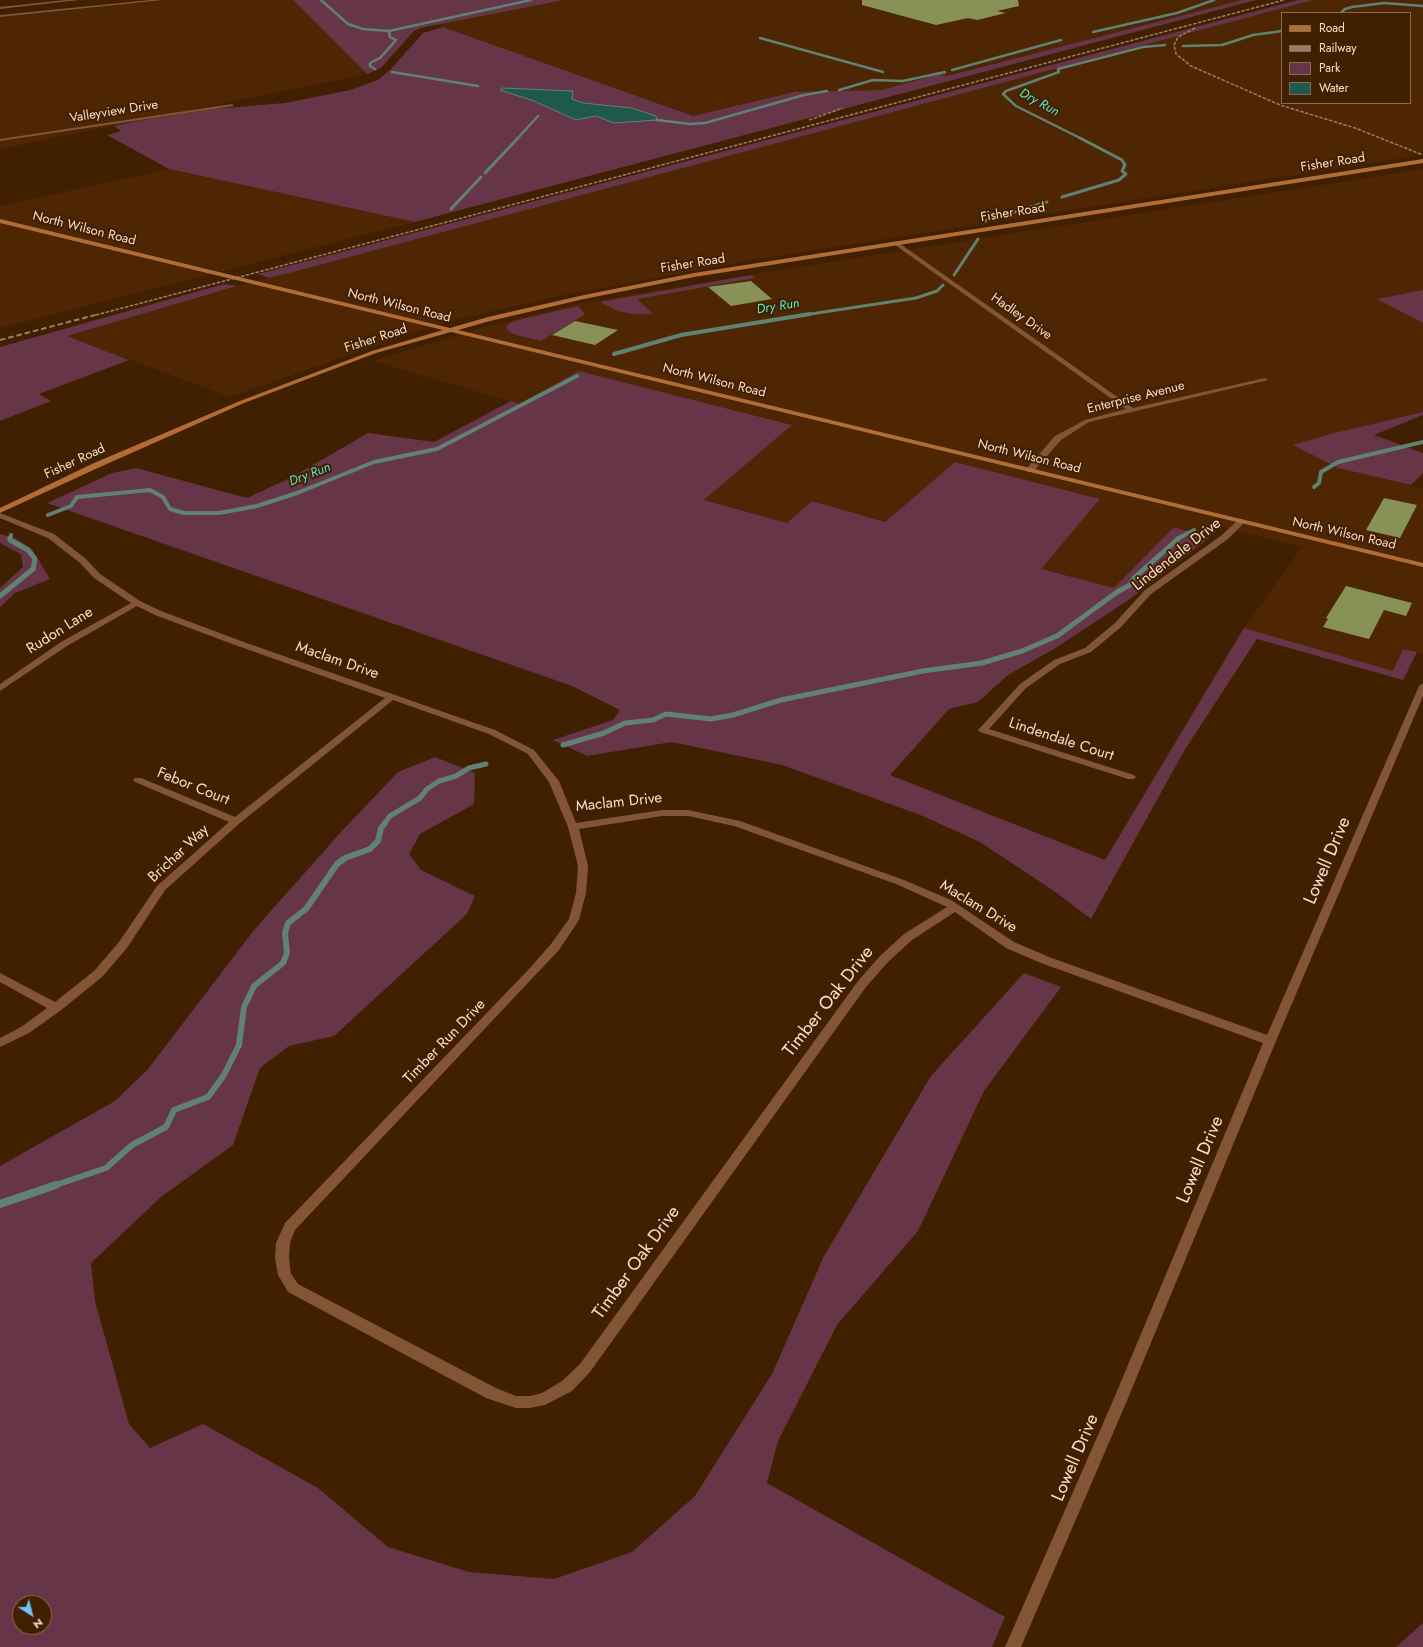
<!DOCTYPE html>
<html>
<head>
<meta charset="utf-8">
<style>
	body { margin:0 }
	#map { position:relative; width:1423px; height:1647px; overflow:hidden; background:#411f01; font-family:Jost,sans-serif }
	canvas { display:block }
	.legend { position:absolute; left:1281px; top:12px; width:130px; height:92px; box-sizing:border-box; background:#411f01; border:1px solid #8b6b51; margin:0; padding:5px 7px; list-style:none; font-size:12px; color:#faddc9 }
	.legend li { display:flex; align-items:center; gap:8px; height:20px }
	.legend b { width:20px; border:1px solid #8b6b51 }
	.north { position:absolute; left:12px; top:1595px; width:40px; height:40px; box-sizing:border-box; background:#411f01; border:1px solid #8b6b51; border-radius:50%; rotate:144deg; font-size:11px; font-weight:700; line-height:16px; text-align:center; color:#faddc9 }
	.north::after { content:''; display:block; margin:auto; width:14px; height:18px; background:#6ec2f4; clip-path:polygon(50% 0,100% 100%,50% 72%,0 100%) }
</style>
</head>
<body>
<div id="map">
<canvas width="1423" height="1647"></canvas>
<ul class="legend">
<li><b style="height:5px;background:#b26d36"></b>Road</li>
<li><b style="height:5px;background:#9d7e65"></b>Railway</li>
<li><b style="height:11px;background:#663548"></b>Park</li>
<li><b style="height:11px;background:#1f594d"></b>Water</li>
</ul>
<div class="north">N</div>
</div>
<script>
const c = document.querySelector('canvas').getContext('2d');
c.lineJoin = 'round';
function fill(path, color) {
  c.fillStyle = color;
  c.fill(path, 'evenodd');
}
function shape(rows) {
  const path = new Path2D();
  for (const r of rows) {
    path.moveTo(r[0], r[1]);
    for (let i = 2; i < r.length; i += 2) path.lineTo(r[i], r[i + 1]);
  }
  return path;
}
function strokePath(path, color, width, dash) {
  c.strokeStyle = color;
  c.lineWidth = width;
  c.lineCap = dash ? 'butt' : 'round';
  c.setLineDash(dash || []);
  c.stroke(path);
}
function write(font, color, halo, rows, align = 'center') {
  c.font = font + ' Jost,sans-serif';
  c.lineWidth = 4;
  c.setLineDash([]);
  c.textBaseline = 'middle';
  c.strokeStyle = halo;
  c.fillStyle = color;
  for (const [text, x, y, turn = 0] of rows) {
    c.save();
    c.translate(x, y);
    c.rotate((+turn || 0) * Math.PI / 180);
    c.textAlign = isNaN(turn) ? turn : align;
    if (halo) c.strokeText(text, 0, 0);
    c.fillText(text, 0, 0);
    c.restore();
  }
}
const built = shape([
	[172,0,293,0,367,74,0,149,0,17],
	[564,0,1242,0,947,76,940,74,881,90,794,92,693,116,435,24],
	[1313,0,1423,0,1423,155,746,261,575,293,467,317,403,336,230,397,66,336,208,294],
	[1282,13,1410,13,1410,103,1282,103],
	[169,169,415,222,0,328,0,206],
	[1423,169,1423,290,1378,299,1423,323,1423,412,1330,434,1293,445,1338,468,1423,488,1423,654,1403,649,1393,671,1244,628,1302,547,1222,527,1209,538,1174,527,1114,588,1040,569,1100,499,955,462,885,522,812,501,787,523,704,500,792,425,579,371,519,404,374,361,477,329,576,304,773,271]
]);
const green = shape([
	[293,0,564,0,420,28,413,32,381,68,367,74],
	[1242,0,1256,0,415,222,169,169,107,135,121,131,114,126,137,121,214,109,285,103,350,90,378,80,390,70,423,33,443,27,693,116,794,92,881,90,940,74,947,76],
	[1298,0,1313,0,293,272,269,278,258,274],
	[751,275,755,278,637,299,653,314,633,314,617,311,600,302],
	[224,284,237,286,67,336,129,360,39,394,51,401,0,421,0,347],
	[1423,290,1423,323,1377,299],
	[578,306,584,313,584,315,541,341,516,335,508,331,506,326,514,321],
	[579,371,792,425,704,500,787,523,812,501,885,522,955,462,1100,499,1041,569,1114,588,1174,527,1209,538,1127,601,1054,649,1008,675,978,702,949,709,890,775,1105,860,1244,628,1393,671,1403,649,1417,652,1403,680,1257,639,1184,751,1091,919,1054,891,980,842,918,814,782,765,672,742,587,756,553,740,613,720,620,710,572,686,47,503,112,473,136,468,247,498,292,477,368,433,434,442,511,401,519,404],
	[1423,412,1423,415,1374,435,1423,453,1423,473,1411,485,1338,468,1293,445,1330,434],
	[0,534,15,538,32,549,50,579,15,593,0,607,0,588,23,567,21,554,0,543],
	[435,757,475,773,474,804,420,834,409,854,421,870,475,896,467,914,334,1036,289,1046,260,1068,233,1145,161,1197,91,1263,95,1301,129,1424,150,1448,203,1424,318,1488,388,1547,469,1572,554,1579,632,1552,695,1496,772,1374,824,1256,931,1076,1024,973,1061,987,984,1091,918,1231,837,1325,778,1441,767,1483,1005,1617,992,1647,0,1647,0,1166,115,1101,148,1069,254,930,341,832,398,772],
	[20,1603,44,1603,44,1627,20,1627],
	[1423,1623,1423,1647,1396,1647]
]);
const water = shape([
	[503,88,573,91,572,99,583,103,632,108,656,116,657,120,614,123,596,116,576,120,534,101,500,90,503,88]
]);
const streamFar5 = shape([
	[321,0,348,24,363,29,389,31],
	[1341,13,1345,9,1352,7,1384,3,1423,6],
	[1093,32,1177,13,1214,0],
	[760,38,883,72],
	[1183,46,1222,45,1253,35,1282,31],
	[375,69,370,66,370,63,380,58,396,40,390,37,389,31,531,0],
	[952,70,1061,40],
	[392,72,478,86],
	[839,90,873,80,903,81,945,72],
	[657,120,690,124,705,123,804,95,827,91],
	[517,139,538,116],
	[1082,139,1016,106,1003,94,1006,91,1059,72,1058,69,1143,47,1165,45]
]);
const streamFar4 = shape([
	[485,173,518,138],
	[1062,197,1119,180,1126,174,1122,171,1125,165,1122,160,1080,138],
	[451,209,481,177],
	[984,221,1047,202],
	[954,275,978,239],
	[804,315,916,298,937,291,943,285]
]);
const streamFar3 = shape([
	[614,354,681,335,810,314],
	[1314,487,1319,483,1321,472,1338,462,1423,442],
	[48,515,71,506,77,497,150,490,163,497,170,509,184,513,219,513,257,506,297,493,374,462,437,449,577,376],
	[10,539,11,535],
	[1177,539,1194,530]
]);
const streamFar2 = shape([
	[0,596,33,569,35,559,28,550,10,540,10,538],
	[563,745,604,733,625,723,653,720,666,714,711,719,733,715,781,700,923,671,982,663,1022,651,1057,636,1117,592,1130,585,1134,578,1179,538],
	[384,824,390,816,420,798,427,789,439,781,456,776,469,768,486,764]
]);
const streamFar1 = shape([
	[53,1186,106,1168,132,1145,166,1127,174,1110,208,1097,224,1075,239,1045,244,1007,254,986,283,963,287,953,285,933,288,923,306,909,337,864,345,858,370,849,378,841,381,828,385,823]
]);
const stream = shape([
	[0,1204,56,1185]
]);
const building = shape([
	[862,0,1018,0,1019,6,997,11,1006,13,977,20,968,18,936,25,862,5],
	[751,281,772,299,731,306,708,287],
	[575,321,618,330,595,345,552,335],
	[1384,498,1417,505,1400,538,1366,530],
	[1346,586,1412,603,1406,616,1384,610,1369,639,1323,627,1328,619,1326,618]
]);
const minor = shape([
	[66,0,79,0,0,9,0,7,66,0],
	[150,0,164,0,0,17,0,15,150,0],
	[232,104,234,106,0,141,0,139,232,104],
	[895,243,899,243,1133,408,1265,378,1268,380,1089,422,1061,440,1033,472,1027,472,1027,468,1055,436,1085,420,1126,409,895,245,895,243],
	[0,513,54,534,86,559,100,574,140,601,161,611,241,641,495,730,534,750,559,781,576,823,662,810,688,810,740,821,904,880,951,900,1014,942,1049,957,1267,1035,1419,686,1423,683,1423,696,1276,1041,1126,1403,1021,1647,1005,1647,1112,1403,1263,1043,1041,963,1006,948,955,912,912,940,888,962,866,987,590,1372,572,1391,545,1405,530,1408,516,1408,486,1398,288,1292,278,1275,275,1258,276,1243,285,1223,529,969,551,944,569,919,576,893,578,866,568,827,549,782,528,754,489,734,393,700,240,823,165,890,127,948,102,977,60,1011,29,1033,0,1047,0,1038,21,1027,47,1008,0,982,0,973,55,1002,94,971,119,942,157,886,229,822,135,782,133,780,135,778,141,778,235,817,385,698,235,645,155,615,137,606,67,646,0,691,0,684,61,642,131,603,94,578,80,563,48,538,0,518,0,513],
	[662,816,688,816,734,826,896,884,947,907,904,934,880,956,858,981,580,1364,562,1381,542,1393,530,1396,516,1396,496,1388,298,1284,291,1274,289,1258,290,1243,295,1230,559,950,579,920,586,893,588,866,579,829,662,816],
	[1239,519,1242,519,1246,521,1228,539,1151,594,1121,627,1091,652,1060,664,1026,688,989,729,1134,775,1136,777,1134,779,1128,779,980,732,978,730,980,728,1020,684,1054,660,1085,648,1115,623,1145,590,1222,535,1239,519]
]);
const secondary = shape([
	[1423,159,1423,163,694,277,584,299,490,321,458,330,1423,563,1423,567,451,332,376,353,244,403,100,467,0,513,0,508,94,463,240,401,372,351,443,330,0,223,0,219,450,328,488,317,584,295,694,273,1423,159]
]);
const railFar1 = shape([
	[1195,28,1178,37,1174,45,1176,54,1191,66,1280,105,1355,128,1423,155],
	[809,120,843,108],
	[96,315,1284,0]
]);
const rail = shape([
	[0,340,99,314]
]);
const farWaternames = [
	["Dry Run",1039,103,29],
	["Dry Run",778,307,-9],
	["Dry Run",310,475,-21]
];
const farStreetnames = [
	["Valleyview Drive",114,112,-9],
	["Fisher Road",1333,163,-9],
	["Fisher Road",1013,213,-9],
	["North Wilson Road",84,229,14],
	["Fisher Road",693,264,-9],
	["North Wilson Road",399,306,14],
	["Hadley Drive",1021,317,35],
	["Fisher Road",376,339,-18],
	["North Wilson Road",714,381,14],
	["Enterprise Avenue",1136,398,-14],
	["North Wilson Road",1029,457,14],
	["Fisher Road",75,462,-25],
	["North Wilson Road",1344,534,13]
];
const streetNames = [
	["Lindendale Drive",1177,555,-38],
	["Rudon Lane",60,631,-32],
	["Maclam Drive",337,661,19],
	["Lindendale Court",1061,740,18],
	["Febor Court",193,787,22],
	["Maclam Drive",619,803,-6],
	["Brichar Way",179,854,-43],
	["Maclam Drive",978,907,31],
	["Timber Run Drive",445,1042,-46]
];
const nearStreetnames = [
	["Lowell Drive",1328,861,-67],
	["Timber Oak Drive",829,1002,-52],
	["Lowell Drive",1201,1160,-67],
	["Timber Oak Drive",637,1263,-54],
	["Lowell Drive",1076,1458,-67]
];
fill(built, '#4e2604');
fill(green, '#663548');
fill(water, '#1f594d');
strokePath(water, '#618172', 1);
strokePath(streamFar5, '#618172', 2.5);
strokePath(streamFar4, '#618172', 3);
strokePath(streamFar3, '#618172', 4);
strokePath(streamFar2, '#618172', 5);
strokePath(streamFar1, '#618172', 6);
strokePath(stream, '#618172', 8);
fill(building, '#889256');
fill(minor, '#815535');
fill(secondary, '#b26d36');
strokePath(railFar1, '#9d7e65', 1.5, [3.5, 1.5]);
strokePath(rail, '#9d7e65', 2, [5.5, 3]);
write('italic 13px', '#51ebcb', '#411f01', farWaternames);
write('13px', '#faddc9', '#411f01', farStreetnames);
write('15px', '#faddc9', '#411f01', streetNames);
write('18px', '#faddc9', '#411f01', nearStreetnames);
</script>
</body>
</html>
